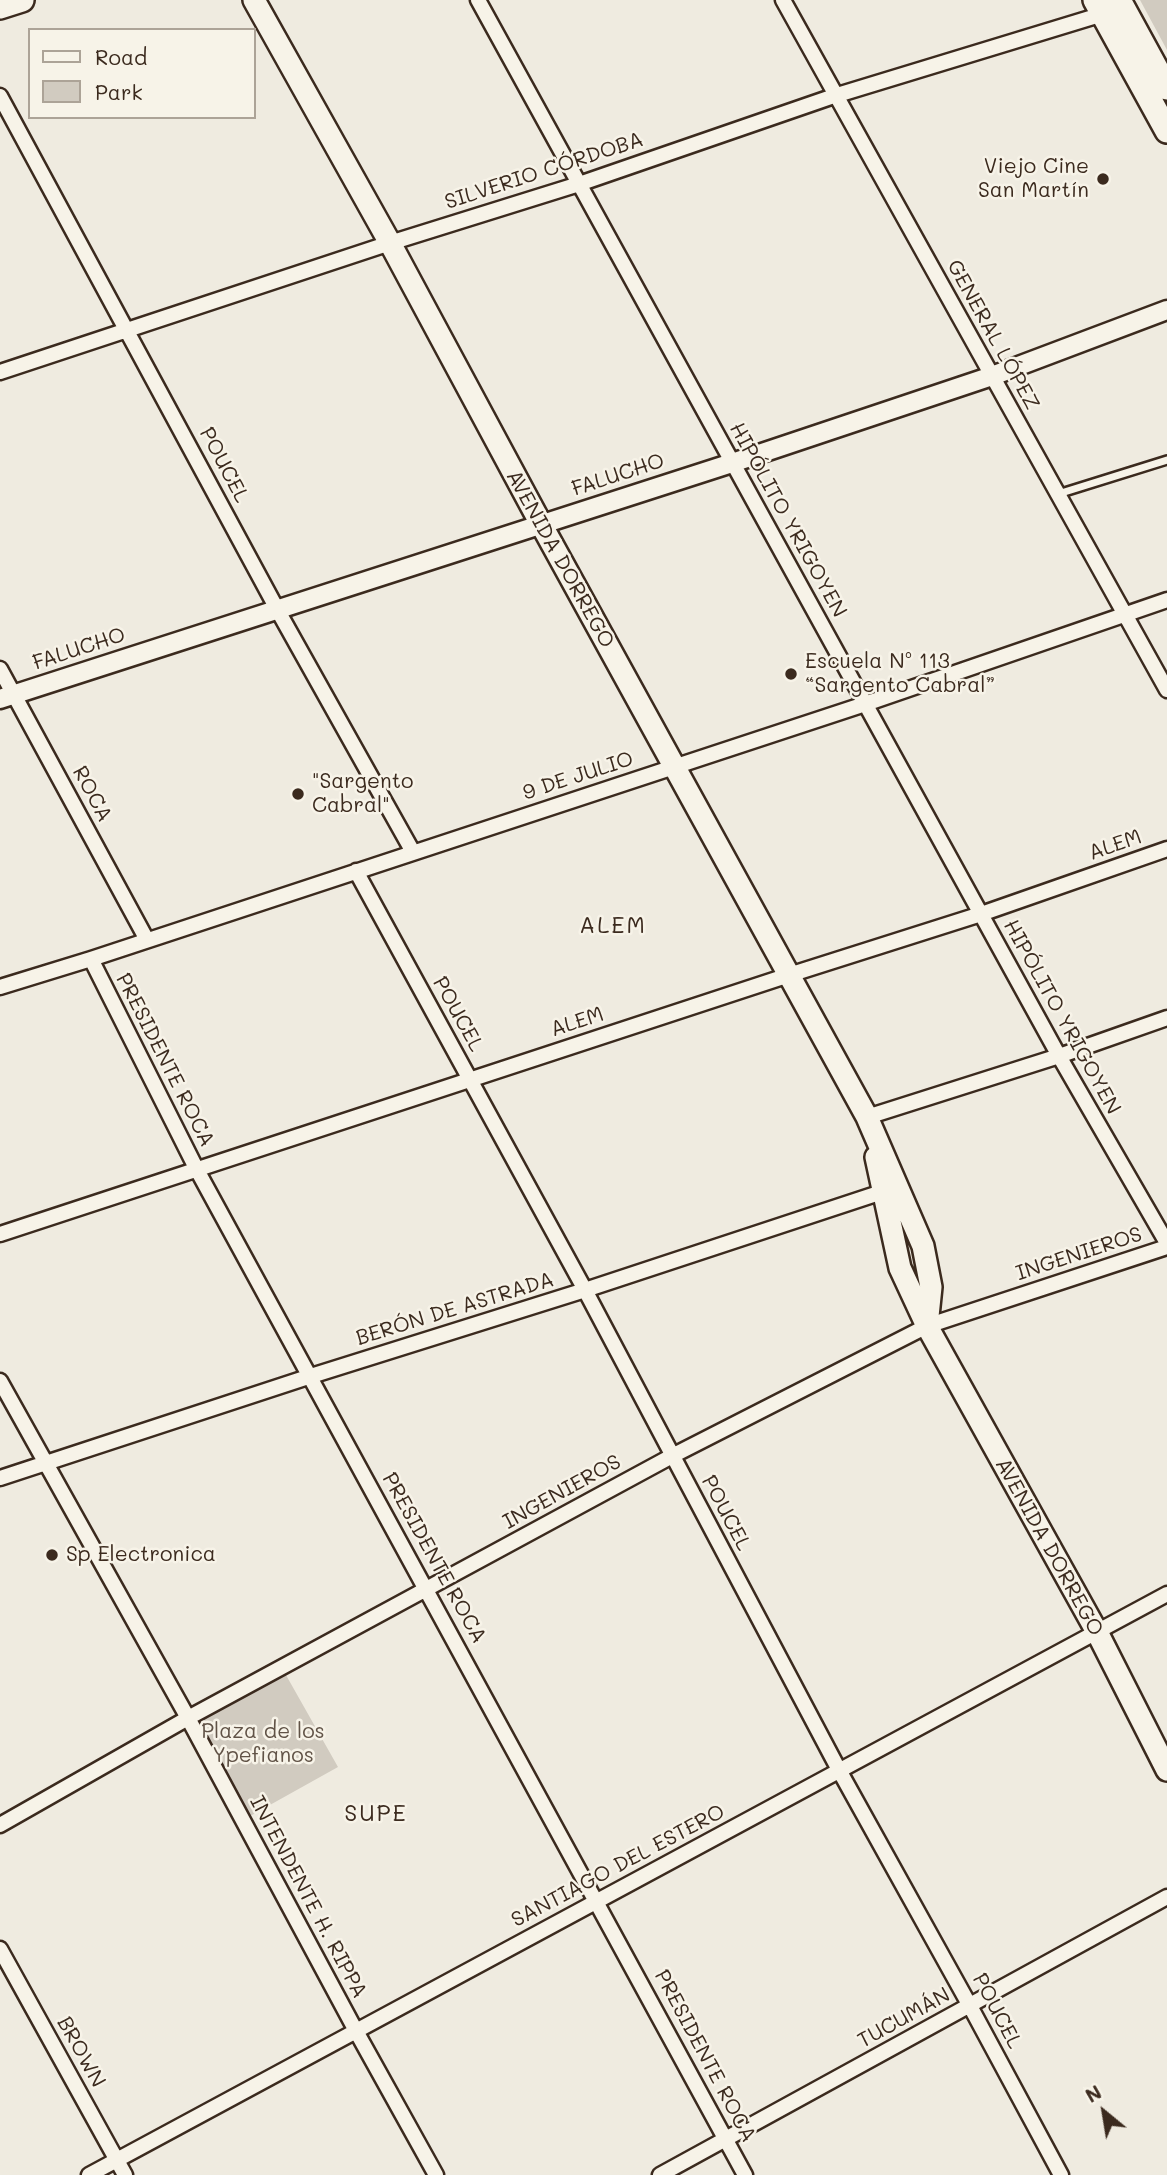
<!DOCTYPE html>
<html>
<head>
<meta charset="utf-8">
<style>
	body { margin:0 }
	#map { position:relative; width:1167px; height:2175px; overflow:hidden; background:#efebe0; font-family:Mali,sans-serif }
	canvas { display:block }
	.legend { position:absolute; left:28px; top:28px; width:228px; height:91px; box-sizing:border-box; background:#f7f3e8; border:2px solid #aca397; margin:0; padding:9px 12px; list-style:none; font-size:21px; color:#3b2a1e }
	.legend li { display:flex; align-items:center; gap:14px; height:35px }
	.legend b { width:35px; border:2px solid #aca397 }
	.north { position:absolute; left:1069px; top:2077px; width:70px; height:70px; -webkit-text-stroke:5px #f7f3e8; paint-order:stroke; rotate:330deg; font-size:19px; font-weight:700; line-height:28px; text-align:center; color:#3b2a1e }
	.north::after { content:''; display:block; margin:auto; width:24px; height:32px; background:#3b2a1e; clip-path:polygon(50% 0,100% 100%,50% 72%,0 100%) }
</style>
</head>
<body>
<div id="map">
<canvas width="1167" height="2175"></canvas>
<ul class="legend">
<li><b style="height:9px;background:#f7f3e8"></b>Road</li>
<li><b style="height:19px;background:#d1cbc0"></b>Park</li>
</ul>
<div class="north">N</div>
</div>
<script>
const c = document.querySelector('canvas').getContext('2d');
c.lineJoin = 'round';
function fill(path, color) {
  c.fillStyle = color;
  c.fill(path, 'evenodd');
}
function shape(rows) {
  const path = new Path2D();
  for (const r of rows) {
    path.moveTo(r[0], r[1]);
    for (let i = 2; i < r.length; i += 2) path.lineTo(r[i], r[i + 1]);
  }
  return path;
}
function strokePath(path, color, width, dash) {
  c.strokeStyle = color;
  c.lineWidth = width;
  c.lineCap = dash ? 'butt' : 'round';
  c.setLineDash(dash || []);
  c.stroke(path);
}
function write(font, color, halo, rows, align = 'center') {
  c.font = font + ' Mali,sans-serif';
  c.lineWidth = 5;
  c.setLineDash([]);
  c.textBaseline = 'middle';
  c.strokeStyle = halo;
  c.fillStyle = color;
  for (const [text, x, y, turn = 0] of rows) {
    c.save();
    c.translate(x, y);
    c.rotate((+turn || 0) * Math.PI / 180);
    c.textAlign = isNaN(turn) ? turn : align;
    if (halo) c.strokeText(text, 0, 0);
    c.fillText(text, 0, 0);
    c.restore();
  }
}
const green = shape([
	[1140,0,1167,0,1167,50],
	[282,1668,338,1767,243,1820,188,1718]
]);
const service = shape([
	[1058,494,1167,460]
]);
const minor = shape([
	[478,0,1059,1056,1167,1243],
	[783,0,1167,690],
	[0,96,277,609,413,852],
	[0,372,390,243,579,184,834,96,1103,14],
	[0,669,147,940],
	[356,871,585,1290,839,1770,970,2006,1061,2175],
	[91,959,196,1168,745,2175],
	[0,987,91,959,865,704,1167,600],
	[867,1117,1059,1056,1167,1018],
	[0,1234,789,975,981,914,1167,849],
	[0,1381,188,1718,356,2031,436,2175],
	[0,1478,311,1376,585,1290,882,1192,889,1198],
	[0,1825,188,1718,672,1456,927,1326,1167,1247],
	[0,1949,125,2175],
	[89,2175,1167,1594],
	[660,2175,1167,1897]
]);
const tertiary = shape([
	[0,699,732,463,992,376,1167,310]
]);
const secondary = shape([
	[254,0,390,243,541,524,867,1117,923,1246,931,1287,927,1326],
	[876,1157,900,1268,927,1326,1097,1632,1167,1770]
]);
const primary = shape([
	[1095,0,1167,131],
	[1119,0,1167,88],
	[0,7,22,0]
]);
const markers = [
	[1103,179,7,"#3b2a1e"],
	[791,674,7,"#3b2a1e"],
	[298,794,7,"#3b2a1e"],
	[52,1555,7,"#3b2a1e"]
];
const poiNames = [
	["Viejo Cine",1089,167,"right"],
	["San Martín",1089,191,"right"],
	["Escuela Nº 113",805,662],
	["“Sargento Cabral”",805,686],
	["\"Sargento",312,782],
	["Cabral\"",312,806],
	["Sp Electronica",66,1555]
];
const streetNames = [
	["SILVERIO CÓRDOBA",544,171,-18],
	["GENERAL LÓPEZ",993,335,61],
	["POUCEL",224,465,62],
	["FALUCHO",618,475,-18],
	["HIPÓLITO YRIGOYEN",788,520,61],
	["AVENIDA DORREGO",560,559,61],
	["FALUCHO",79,649,-18],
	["9 DE JULIO",578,776,-18],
	["ROCA",92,794,62],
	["ALEM",1115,845,-19],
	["POUCEL",458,1014,61],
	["HIPÓLITO YRIGOYEN",1062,1017,61],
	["ALEM",577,1022,-18],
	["PRESIDENTE ROCA",165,1060,63],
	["INGENIEROS",1079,1254,-18],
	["BERÓN DE ASTRADA",455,1309,-17],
	["INGENIEROS",562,1492,-29],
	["POUCEL",726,1513,62],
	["AVENIDA DORREGO",1049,1547,61],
	["PRESIDENTE ROCA",434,1558,61],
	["SANTIAGO DEL ESTERO",618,1866,-28],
	["INTENDENTE H. RIPPA",308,1897,62],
	["POUCEL",997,2011,62],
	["TUCUMÁN",904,2018,-29],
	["BROWN",81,2052,61],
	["PRESIDENTE ROCA",705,2056,62]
];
const parkNames = [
	["Plaza de los",263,1732],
	["Ypefianos",263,1756]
];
const neighbourhoodNames = [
	["ALEM",613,926],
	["SUPE",376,1814]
];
fill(green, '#d1cbc0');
strokePath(service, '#3b2a1e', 12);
strokePath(minor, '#3b2a1e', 19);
strokePath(tertiary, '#3b2a1e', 23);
strokePath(secondary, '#3b2a1e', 26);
strokePath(primary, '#3b2a1e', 28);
strokePath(service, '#f7f3e8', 7);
strokePath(minor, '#f7f3e8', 14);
strokePath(tertiary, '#f7f3e8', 18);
strokePath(secondary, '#f7f3e8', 21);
strokePath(primary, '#f7f3e8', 23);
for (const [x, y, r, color] of markers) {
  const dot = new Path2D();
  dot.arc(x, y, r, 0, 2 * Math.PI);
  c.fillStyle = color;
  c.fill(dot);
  strokePath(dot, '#f7f3e8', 2.5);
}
write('21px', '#3b2a1e', '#f7f3e8', poiNames, 'left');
write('21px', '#3b2a1e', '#f7f3e8', streetNames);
write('21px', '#605246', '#f7f3e8', parkNames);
c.letterSpacing = '2px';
write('23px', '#3b2a1e', '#f7f3e8', neighbourhoodNames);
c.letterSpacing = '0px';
</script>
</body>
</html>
